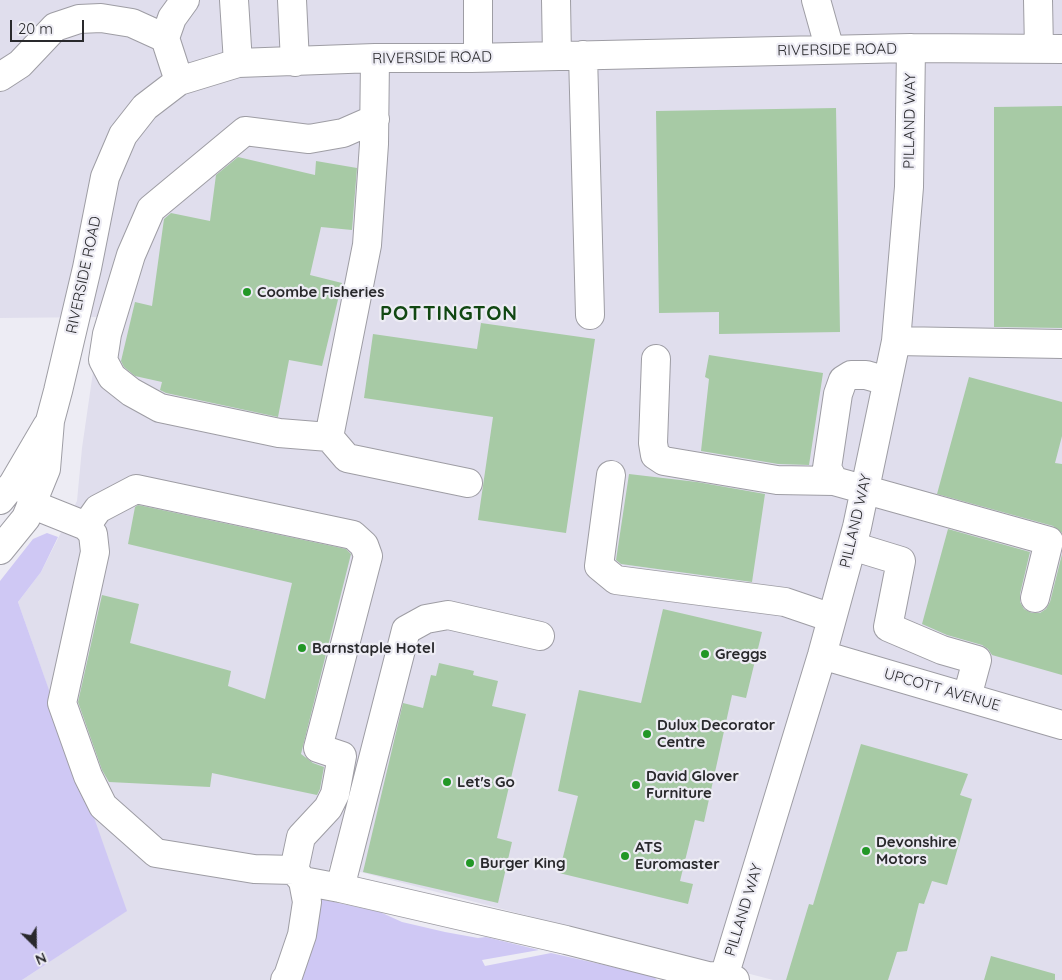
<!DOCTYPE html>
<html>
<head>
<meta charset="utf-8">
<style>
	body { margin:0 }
	#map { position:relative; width:1062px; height:980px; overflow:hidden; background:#edecf4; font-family:Quicksand,sans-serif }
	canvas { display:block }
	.north { position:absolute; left:10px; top:920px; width:50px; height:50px; -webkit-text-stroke:4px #edecf4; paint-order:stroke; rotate:157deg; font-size:14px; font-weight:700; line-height:20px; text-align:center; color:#29292c }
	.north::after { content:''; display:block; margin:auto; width:18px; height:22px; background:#29292c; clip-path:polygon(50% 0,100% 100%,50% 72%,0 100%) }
	.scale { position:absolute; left:10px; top:20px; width:74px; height:22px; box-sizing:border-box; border:2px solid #29292c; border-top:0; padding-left:6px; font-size:15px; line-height:18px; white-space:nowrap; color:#29292c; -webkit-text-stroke:4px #edecf4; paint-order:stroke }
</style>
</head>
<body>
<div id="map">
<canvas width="1062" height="980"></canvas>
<div class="north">N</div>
<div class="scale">20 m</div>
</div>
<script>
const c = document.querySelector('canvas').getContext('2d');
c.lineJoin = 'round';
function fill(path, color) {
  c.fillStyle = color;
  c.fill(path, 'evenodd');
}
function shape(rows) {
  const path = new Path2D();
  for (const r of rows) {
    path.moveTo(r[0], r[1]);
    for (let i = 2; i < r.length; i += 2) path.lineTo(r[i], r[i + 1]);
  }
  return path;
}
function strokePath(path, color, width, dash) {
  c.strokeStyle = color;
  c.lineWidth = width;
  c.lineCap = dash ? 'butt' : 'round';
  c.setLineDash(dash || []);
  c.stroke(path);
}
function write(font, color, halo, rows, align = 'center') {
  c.font = font + ' Quicksand,sans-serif';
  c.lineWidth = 4.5;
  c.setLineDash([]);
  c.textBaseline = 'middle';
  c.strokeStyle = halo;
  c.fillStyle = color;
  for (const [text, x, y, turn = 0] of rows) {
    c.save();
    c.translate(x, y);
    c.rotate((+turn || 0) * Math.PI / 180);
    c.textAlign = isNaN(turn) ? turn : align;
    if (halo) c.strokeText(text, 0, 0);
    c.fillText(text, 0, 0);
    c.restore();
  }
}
const built = shape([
	[0,0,1062,0,1062,980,773,980,330,864,302,980,22,980,126,911,18,602,41,572,77,501,82,448,101,317,0,318]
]);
const green = shape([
	[47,533,58,537,41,572,18,602,127,911,22,980,0,980,0,581,33,539],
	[320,899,380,912,402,922,445,932,478,938,486,937,539,950,482,960,485,966,551,953,653,976,657,980,296,980]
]);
const building = shape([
	[1062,106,1062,328,994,327,994,107],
	[836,108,840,332,719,334,719,312,659,313,656,111],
	[238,157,315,175,316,161,357,168,352,230,321,227,310,275,342,283,322,366,289,360,278,417,166,393,160,390,162,382,135,376,124,367,121,361,135,302,152,306,164,219,171,213,210,221,216,175],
	[481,323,595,339,566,533,478,520,493,417,364,398,373,334,477,349],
	[709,355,823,373,809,465,778,464,701,451,709,379,705,377],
	[969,377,1062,402,1062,436,1055,463,1062,464,1062,533,1053,526,937,494],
	[629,474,697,482,765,494,752,582,621,564,616,560],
	[138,505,346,549,351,554,301,754,313,763,324,767,320,789,317,795,212,773,210,787,109,782,102,770,78,702,102,595,139,604,130,643,231,671,228,686,265,699,292,583,128,544,135,507],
	[948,529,1030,552,1020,594,1020,602,1024,609,1032,613,1040,613,1046,609,1050,602,1062,554,1062,675,992,655,988,649,982,645,947,635,922,624],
	[663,609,762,632,746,698,732,695,704,822,695,820,680,881,693,884,688,904,559,873,578,796,558,791,579,690,641,703],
	[439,663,474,671,473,675,498,681,492,706,526,714,497,838,512,842,498,903,363,872,403,703,423,708,431,675,436,676],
	[861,744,968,774,960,795,972,799,947,885,932,881,924,904,919,903,907,951,897,952,888,980,786,980,809,904,813,905],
	[991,956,1055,974,1055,980,984,980]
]);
const minor = shape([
	[234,0,238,63],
	[292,0,295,62],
	[478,0,478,58],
	[556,0,557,56],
	[816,0,830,50],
	[1038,0,1039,49],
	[583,55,590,315],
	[0,77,20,64,55,27,79,19,101,18,132,23,165,38],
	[179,81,165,38,172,18,185,0],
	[375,119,343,133,309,139,245,131,151,209,131,255,107,334,103,360,112,377,131,392,160,408,279,433,329,437,347,458,468,483],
	[896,341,1062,344],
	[656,359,653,443,655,455,664,461,777,480,834,481],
	[887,381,866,375,851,375,843,380,838,394,827,468,834,481,1049,541,1035,598],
	[329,437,367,245,374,144,375,58],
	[611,475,599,566,616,580,785,602,832,618],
	[0,500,13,484,47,426],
	[31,504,86,526,93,534,95,552,62,703,88,776,103,806,156,853,254,869,294,870,301,837,328,808,335,794,342,756,318,748,368,556,364,545,353,535,136,489,98,509,86,526],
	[852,546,901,561,888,627,942,650,977,660,967,697],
	[0,550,26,518,46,469,50,421,58,391,87,268,105,177,123,135,145,107,179,81,238,63,375,58,471,58,911,48,1062,49],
	[822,655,1062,725],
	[303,881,340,888,566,940,708,976,724,977,735,980],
	[340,888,406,630,426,619,448,615,540,636],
	[285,980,288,976,302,935,307,902,303,881,294,870],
	[723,980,822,655,857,527,896,341,909,187,911,48]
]);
const markers = [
	[247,292,5,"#229726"],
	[302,648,5,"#229726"],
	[705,654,5,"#229726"],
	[647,734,5,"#229726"],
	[447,782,5,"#229726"],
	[636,785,5,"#229726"],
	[866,851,5,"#229726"],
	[625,856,5,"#229726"],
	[470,863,5,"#229726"]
];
const streetNames = [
	["RIVERSIDE ROAD",837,50,-1],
	["RIVERSIDE ROAD",432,58,-1],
	["PILLAND WAY",910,121,-89],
	["RIVERSIDE ROAD",84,275,-78],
	["PILLAND WAY",856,521,-77],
	["UPCOTT AVENUE",942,690,16],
	["PILLAND WAY",744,910,-73]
];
const poiNames = [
	["Coombe Fisheries",257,292],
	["Barnstaple Hotel",312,648],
	["Greggs",715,654],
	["Dulux Decorator",657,725],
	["Centre",657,742],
	["David Glover",646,776],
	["Furniture",646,793],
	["Let's Go",457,782],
	["Devonshire",876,842],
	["Motors",876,859],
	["ATS",635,847],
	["Euromaster",635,864],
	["Burger King",480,863]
];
const districtNames = [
	["POTTINGTON",449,314]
];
fill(built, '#e0deed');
fill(green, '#cfc8f4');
fill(building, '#a7caa5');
strokePath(minor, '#9e9da4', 30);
strokePath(minor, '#fff', 28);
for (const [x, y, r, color] of markers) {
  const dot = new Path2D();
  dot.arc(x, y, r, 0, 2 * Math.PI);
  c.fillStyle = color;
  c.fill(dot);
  strokePath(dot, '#edecf4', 2);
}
write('15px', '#29292c', '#edecf4', streetNames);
write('bold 15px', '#29292c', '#edecf4', poiNames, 'left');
c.letterSpacing = '1px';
write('bold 20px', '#114712', '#edecf4', districtNames);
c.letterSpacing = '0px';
</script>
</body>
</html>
